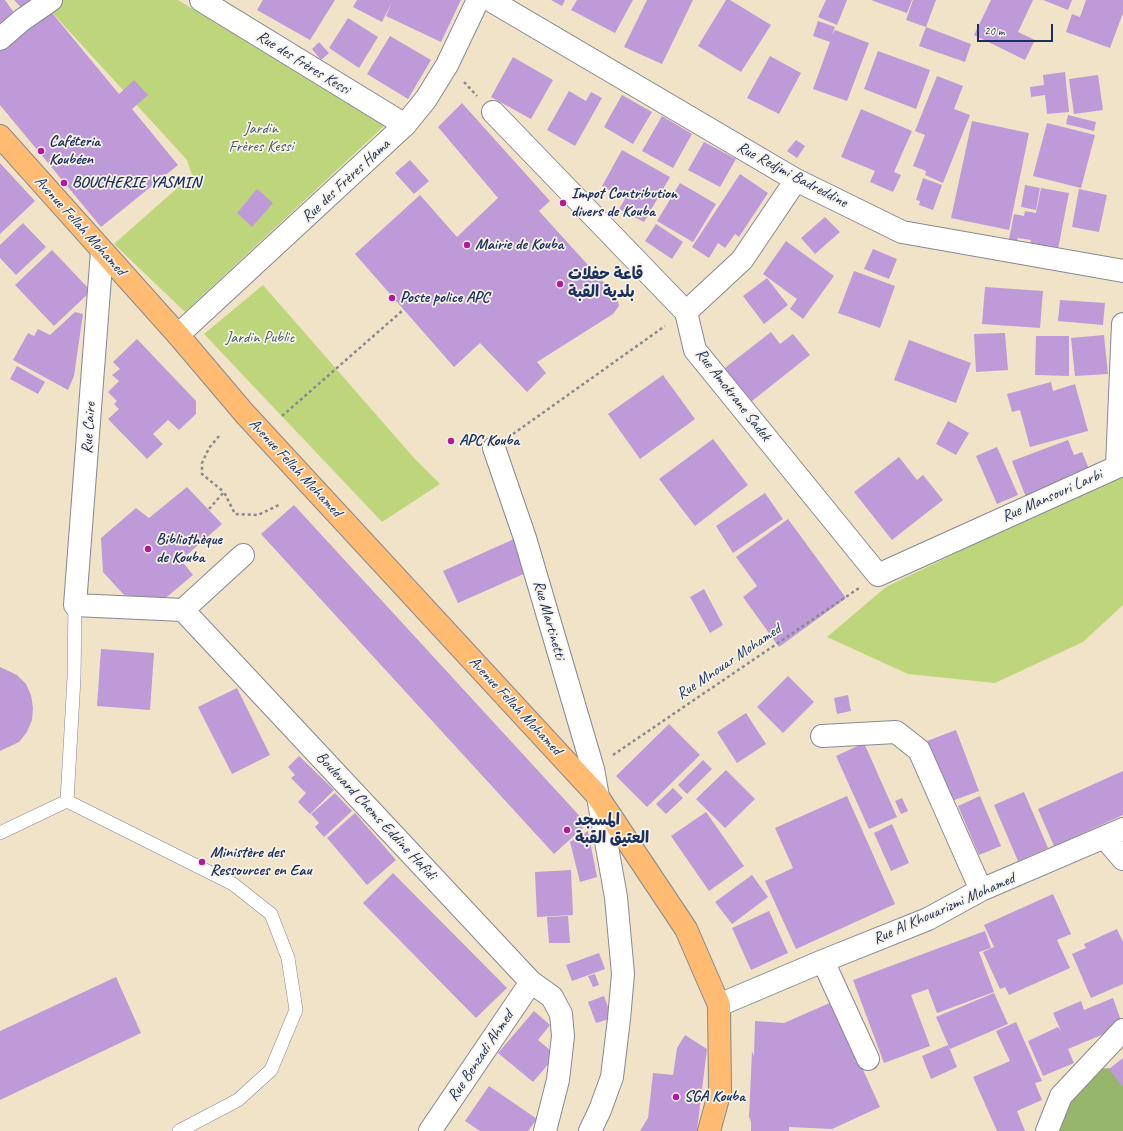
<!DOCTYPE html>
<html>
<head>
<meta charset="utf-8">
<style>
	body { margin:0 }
	#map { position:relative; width:1123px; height:1131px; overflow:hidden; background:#f1e3c7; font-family:Caveat,sans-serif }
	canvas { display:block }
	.scale { position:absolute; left:977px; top:24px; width:76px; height:18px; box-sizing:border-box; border:2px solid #1b2f5e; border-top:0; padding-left:5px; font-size:12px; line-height:14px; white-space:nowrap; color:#1b2f5e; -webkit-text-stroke:3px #f7f3e8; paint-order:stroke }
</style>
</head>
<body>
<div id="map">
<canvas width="1123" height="1131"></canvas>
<div class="scale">20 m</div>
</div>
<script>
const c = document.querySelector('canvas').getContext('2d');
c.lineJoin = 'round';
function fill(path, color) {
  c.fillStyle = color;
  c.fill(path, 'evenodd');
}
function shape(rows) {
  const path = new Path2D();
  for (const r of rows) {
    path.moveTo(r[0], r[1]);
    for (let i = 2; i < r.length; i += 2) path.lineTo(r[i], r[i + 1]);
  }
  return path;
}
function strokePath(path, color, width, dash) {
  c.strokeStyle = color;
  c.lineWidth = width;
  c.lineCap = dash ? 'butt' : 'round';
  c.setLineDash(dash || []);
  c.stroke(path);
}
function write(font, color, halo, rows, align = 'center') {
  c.font = font + ' Caveat,"Playpen Sans Arabic",sans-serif';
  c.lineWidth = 3.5;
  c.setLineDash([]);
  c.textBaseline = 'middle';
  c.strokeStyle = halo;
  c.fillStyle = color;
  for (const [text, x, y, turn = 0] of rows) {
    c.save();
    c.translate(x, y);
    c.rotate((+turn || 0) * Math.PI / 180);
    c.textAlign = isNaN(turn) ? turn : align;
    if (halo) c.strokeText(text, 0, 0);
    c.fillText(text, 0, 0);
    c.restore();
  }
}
const green = shape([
	[62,0,178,0,385,125,185,312,114,244,192,175,187,160,48,8],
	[263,285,414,458,440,484,382,522,204,334],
	[1123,472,1123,605,1083,642,995,683,908,674,827,637,886,587]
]);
const forest = shape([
	[1123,1065,1123,1131,1049,1131,1081,1069,1116,1068]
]);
const building = shape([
	[0,0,5,0,20,21,0,31],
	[14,0,38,0,25,12],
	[263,0,335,0,310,40,257,10],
	[357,0,461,0,441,42,386,16,392,2,382,22,353,7],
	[551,0,565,0,562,6],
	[577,0,633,0,615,33,571,10],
	[647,0,693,0,662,64,624,47],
	[726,0,730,0,771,25,741,72,698,46],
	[826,0,847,0,837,25,818,17],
	[871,0,912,0,907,13],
	[913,0,936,0,926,27,906,20],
	[991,0,1033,0,1018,32,1035,40,1025,60,974,35],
	[1043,0,1072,0,1068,10],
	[1086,0,1123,0,1123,13,1110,48,1066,32,1072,14,1080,17],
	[48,8,119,94,134,80,148,95,132,109,178,165,101,227,0,105,0,50],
	[348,18,378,37,359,68,329,48],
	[818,21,835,27,832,35,835,30,869,43,847,101,813,89,830,42,813,36],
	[926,27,971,44,965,62,919,46],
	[390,36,431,60,408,99,367,74],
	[319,42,329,53,321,60,312,49],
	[878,51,930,70,916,109,864,89],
	[770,56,801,73,779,114,747,98],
	[513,57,553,80,531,119,491,97],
	[1065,72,1069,112,1047,114,1045,95,1031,97,1030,87,1044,85,1043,75],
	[1098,75,1103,110,1074,114,1069,79],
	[937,76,963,86,954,109,970,115,943,183,925,175,926,171,913,166,925,135,915,131],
	[569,91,586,101,591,92,602,98,575,146,547,130],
	[622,95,652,112,633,144,604,127],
	[462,103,550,201,539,211,617,297,619,306,613,314,537,362,546,373,527,392,480,343,454,367,355,254,420,195,457,237,498,198,438,127],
	[861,109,912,131,894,172,901,175,893,192,870,182,875,171,841,157],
	[1068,115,1096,122,1094,131,1066,124],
	[662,116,692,134,673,168,642,151],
	[972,121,1029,133,1009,230,951,218],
	[1047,123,1095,135,1081,188,1033,176],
	[796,140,805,146,797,158,787,151],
	[704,142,736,159,720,187,688,170],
	[622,150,670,177,644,222,619,209,625,199,602,186],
	[410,160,429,181,414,194,395,173],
	[0,163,35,201,0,234],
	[740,174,768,193,739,237,735,234,725,248,718,243,709,258,692,247],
	[923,178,942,185,933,210,919,205,920,201,916,200],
	[680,183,716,204,693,242,657,221],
	[1025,185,1040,188,1036,210,1021,207],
	[1041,188,1069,193,1058,249,1030,244,1031,240,1018,238,1017,241,1009,239,1014,214,1024,216,1025,211,1036,213],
	[257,189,273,203,252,227,237,213],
	[1079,189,1107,195,1099,232,1072,227],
	[825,217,840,232,815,254,801,238],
	[23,223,46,247,16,275,0,258,0,245],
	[656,224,683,242,672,259,645,241],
	[786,241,834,276,803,319,790,309,797,299,763,274],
	[873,249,897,259,889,279,864,269],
	[52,250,91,291,54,326,15,285],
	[854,271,895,286,880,328,838,313],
	[767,278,788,305,764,324,743,296],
	[985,287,1043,291,1040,328,982,324],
	[1060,300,1105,303,1103,325,1058,321],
	[75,312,83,314,74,376,68,390,13,360,28,333,34,336,38,329,50,335],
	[771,332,780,344,793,334,810,355,747,405,721,371],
	[1005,333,1008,370,976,372,974,334],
	[1104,335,1108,374,1075,376,1071,338],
	[1036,336,1069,336,1069,376,1035,375],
	[137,339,196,401,196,414,179,430,168,420,153,434,163,444,147,459,108,419,119,409,114,404,117,401,108,392,119,381,112,375,120,369,113,362],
	[909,340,971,363,956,403,894,380],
	[17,366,45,382,38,394,10,379],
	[663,375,695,419,640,459,608,414],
	[1051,382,1053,391,1075,384,1088,431,1030,447,1020,410,1012,412,1007,394],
	[948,421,969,433,956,455,936,444],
	[713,439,748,485,695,526,659,479],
	[1068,440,1074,455,1082,452,1092,476,1027,500,1012,461],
	[997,447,1018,495,997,504,976,456],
	[899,457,917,480,923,475,943,500,892,540,854,492],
	[187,487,222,524,181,560,193,575,162,601,124,595,103,572,101,538,136,508,149,518],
	[765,493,783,519,733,553,716,526],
	[294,505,587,824,554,854,261,534],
	[788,519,846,598,779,647,743,597,757,586,736,557],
	[514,539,528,572,458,603,443,571],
	[704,589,723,625,710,633,690,597],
	[101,649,154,653,150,710,97,706],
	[0,667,17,675,26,684,31,695,33,708,32,720,27,732,19,742,0,751],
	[788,676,814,702,783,733,757,707],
	[237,688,270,755,232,774,198,707],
	[848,695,851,711,837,714,834,698],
	[746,713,766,744,737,763,717,732],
	[669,724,700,755,647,807,616,776],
	[956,730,979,791,949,802,927,741],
	[864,743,897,817,869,829,836,756],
	[299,756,334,790,310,814,298,802,306,793,291,778,295,775,288,767],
	[703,760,712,769,687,794,678,785],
	[726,770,755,799,725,828,696,799],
	[1123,771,1123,815,1054,846,1038,809],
	[673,788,683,798,666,814,656,804],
	[1024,792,1048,848,1018,861,994,805],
	[335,793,352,811,324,837,315,827,319,823,311,814],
	[847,796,895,904,796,949,765,881,793,868,775,828],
	[980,796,1001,846,979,855,958,806],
	[902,798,908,811,901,814,895,801],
	[706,812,744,866,709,891,671,836],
	[355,813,396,860,367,885,327,838],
	[892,824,909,863,891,871,874,833],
	[588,831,597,877,580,882,570,842],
	[571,870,573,915,537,917,535,872],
	[393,873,507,988,476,1018,363,903],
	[752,875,768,897,732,924,715,902],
	[1053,894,1071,934,1057,940,1070,968,1009,995,1005,987,1000,989,983,952,994,947,984,925],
	[769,911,788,953,751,970,732,928],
	[568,916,570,943,549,943,547,917],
	[1117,929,1123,942,1123,984,1091,998,1072,954,1086,948,1084,944],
	[985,931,991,948,979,952,994,992,937,1013,928,989,911,995,930,1046,884,1063,853,980],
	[599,953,605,969,572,981,566,965],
	[595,974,599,985,593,987,588,976],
	[116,977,141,1033,0,1100,0,1031],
	[994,993,1008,1024,950,1049,936,1017],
	[604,996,612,1018,596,1023,588,1002],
	[1113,998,1123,1026,1068,1049,1074,1063,1043,1076,1028,1041,1058,1027,1061,1031,1053,1013,1081,1001,1084,1010],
	[832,1002,880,1107,832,1129,789,1127,789,1131,751,1131,751,1122,749,1117,752,1051,754,1056,755,1021,784,1023],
	[534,1011,550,1025,538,1040,556,1055,533,1082,498,1053],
	[1016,1022,1042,1081,1035,1083,1042,1100,1017,1111,1025,1131,997,1131,973,1077,1010,1061,996,1031],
	[685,1035,707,1049,697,1131,640,1131,648,1118,653,1073,673,1075,677,1048],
	[948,1045,957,1067,931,1079,922,1056],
	[1123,1058,1123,1087,1109,1069],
	[489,1086,537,1119,528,1131,480,1131,465,1121]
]);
const path = shape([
	[464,82,477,96],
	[282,416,402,311],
	[513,434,665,326],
	[219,436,209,448,202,463,202,474,224,492],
	[209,509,224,492,235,514,258,515,281,504],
	[613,755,859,588]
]);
const lane = shape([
	[67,801,233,884,271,914,288,958,296,1010,271,1070,238,1100,179,1131],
	[0,833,67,801,74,678,75,605]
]);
const street = shape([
	[201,0,405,125],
	[490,0,796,180,902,232,1123,271],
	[0,39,22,20,51,0],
	[493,112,686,312,695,350,878,575,1117,467,1123,324],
	[102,251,75,605,183,610,531,982,552,997,561,1014,563,1036,558,1080,545,1131],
	[686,312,742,260,796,180],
	[178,335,405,125,426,99,447,65,478,0],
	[494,448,525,538,593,769,616,897,623,974,619,1019,612,1077,600,1110,590,1131],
	[183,610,243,555],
	[822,736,896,732,919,750,981,890],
	[1105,838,1123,859],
	[823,961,868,1059],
	[719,1005,823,961,928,919,981,890,1123,829],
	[430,1131,531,982],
	[1047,1131,1061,1096,1123,1030]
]);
const primary = shape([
	[0,136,178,335,245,414,596,794,686,929,719,1005,720,1091,709,1131]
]);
const markers = [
	[41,151,4,"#b5179e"],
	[64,183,4,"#b5179e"],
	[563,203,4,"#b5179e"],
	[467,245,4,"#b5179e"],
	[560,284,4,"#b5179e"],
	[392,298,4,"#b5179e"],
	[451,441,4,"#b5179e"],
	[148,549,4,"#b5179e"],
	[567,830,4,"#b5179e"],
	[202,862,4,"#b5179e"],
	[676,1097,4,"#b5179e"]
];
const streetNames = [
	["Rue des frères Kessi",303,63,32],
	["Rue Redjmi Badreddine",792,175,28],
	["Rue des Frères Hama",346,181,-43],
	["Avenue Fellah Mohamed",80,226,48],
	["Rue Amokrane Sadek",733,395,52],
	["Rue Caire",89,428,-86],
	["Avenue Fellah Mohamed",295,468,47],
	["Rue Mansouri Larbi",1052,496,-24],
	["Rue Martinetti",549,620,74],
	["Rue Mnouar Mohamed",729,662,-34],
	["Avenue Fellah Mohamed",515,706,47],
	["Boulevard Chems Eddine Hafidi",376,816,47],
	["Rue Al Khouarizmi Mohamed",944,909,-24],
	["Rue Benzadi Ahmed",481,1056,-56]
];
const parkNames = [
	["Jardin",261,129],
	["Frères Kessi",261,147],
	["Jardin Public",260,338]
];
const poiNames = [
	["Caféteria",49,142],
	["Koubéen",49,160],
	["BOUCHERIE YASMIN",72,183],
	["Impot Contribution",571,194],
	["divers de Kouba",571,212],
	["Mairie de Kouba",475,245],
	["قاعة حفلات",568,275],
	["بلدية القبة",568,293],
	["Poste police APC",400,298],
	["APC Kouba",459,441],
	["Bibliothèque",156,540],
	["de Kouba",156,558],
	["المسجد",575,821],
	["العتيق القبة",575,839],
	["Ministère des",210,853],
	["Ressources en Eau",210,871],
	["SGA Kouba",684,1097]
];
fill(green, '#bdd67b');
fill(forest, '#96b76b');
fill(building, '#bf9ad8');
strokePath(lane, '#868992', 14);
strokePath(street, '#868992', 24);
strokePath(primary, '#868992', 24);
strokePath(path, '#868992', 2.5, [3, 3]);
strokePath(lane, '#fff', 13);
strokePath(street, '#fff', 22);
strokePath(primary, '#ffbb71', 22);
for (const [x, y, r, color] of markers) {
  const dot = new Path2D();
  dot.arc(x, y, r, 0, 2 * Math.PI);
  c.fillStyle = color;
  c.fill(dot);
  strokePath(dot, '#f7f3e8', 1.5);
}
write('16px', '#1b2f5e', '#f7f3e8', streetNames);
write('16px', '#445965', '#f7f3e8', parkNames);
write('bold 16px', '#1b2f5e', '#f7f3e8', poiNames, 'left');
</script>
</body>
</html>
